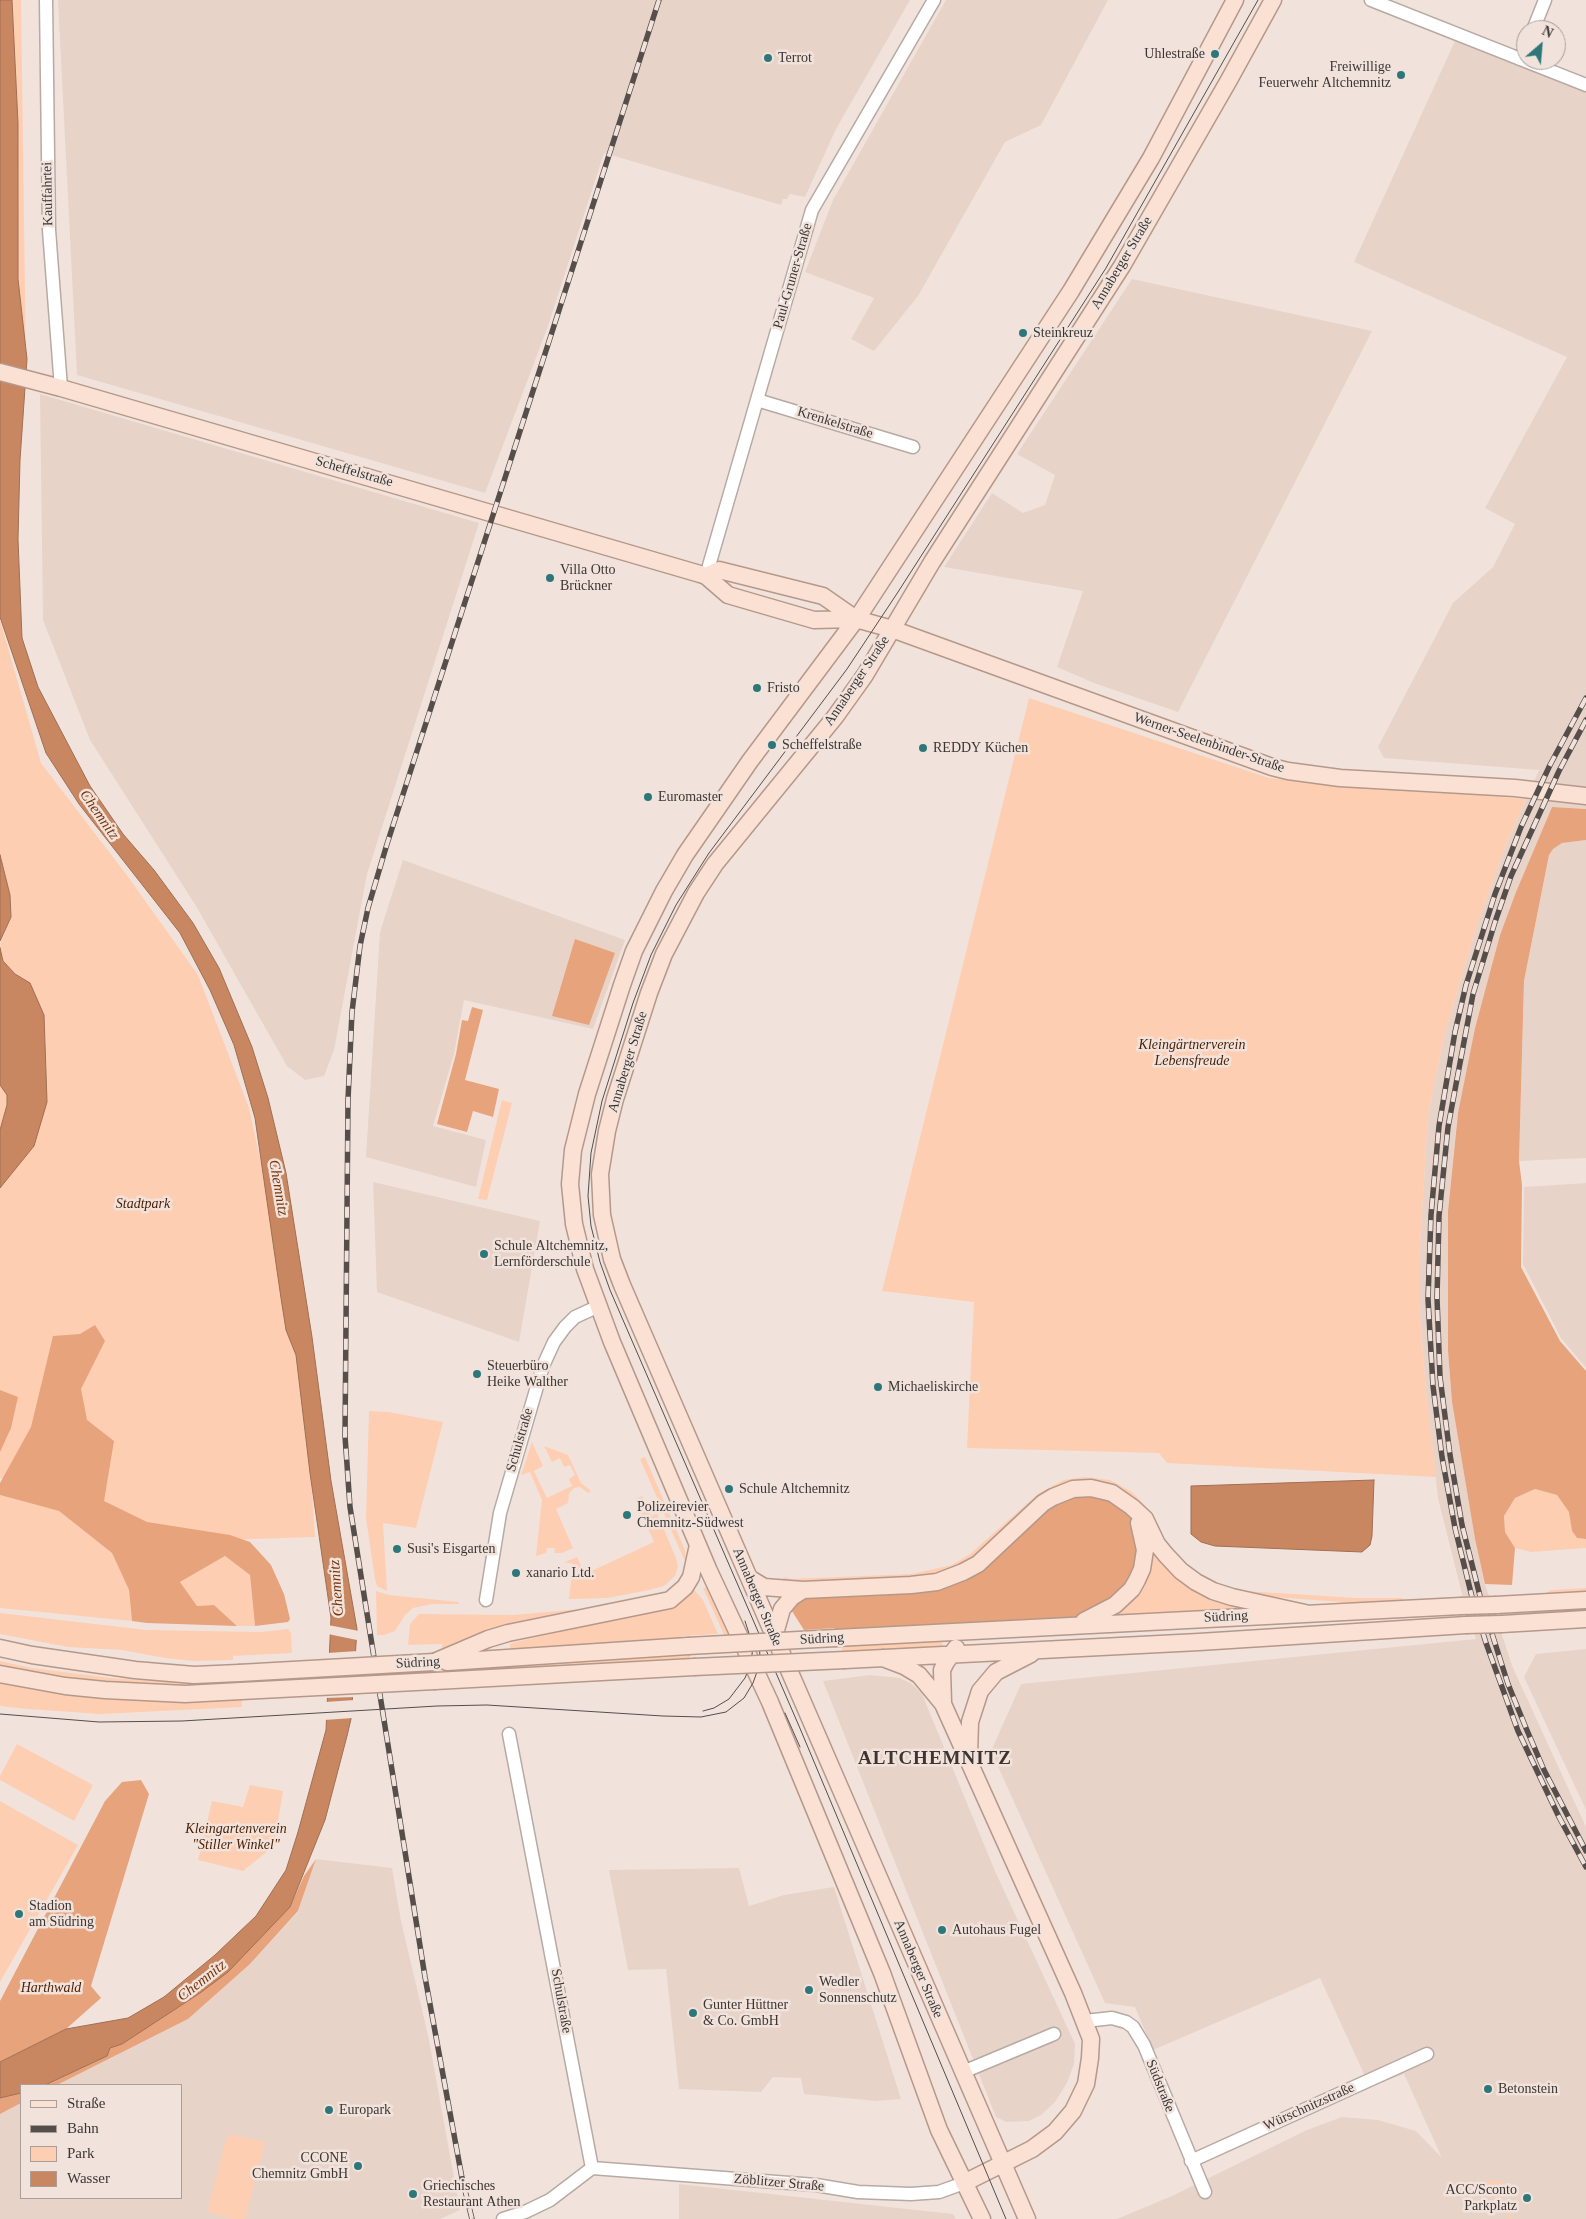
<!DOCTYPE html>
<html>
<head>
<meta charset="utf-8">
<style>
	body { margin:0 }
	#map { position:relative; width:1586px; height:2219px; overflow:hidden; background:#f1e3dc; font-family:"Times New Roman",serif }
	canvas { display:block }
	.legend { position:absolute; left:20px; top:2084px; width:162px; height:115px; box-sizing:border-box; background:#f1e3dc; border:1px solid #a99e98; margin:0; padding:6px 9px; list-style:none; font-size:15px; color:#3c3633 }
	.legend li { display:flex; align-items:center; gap:10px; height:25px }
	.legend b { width:25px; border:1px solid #a99e98 }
	.north { position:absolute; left:1516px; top:20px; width:50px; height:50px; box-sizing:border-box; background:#f1e3dc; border:1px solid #a99e98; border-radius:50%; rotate:27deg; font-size:14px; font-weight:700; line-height:20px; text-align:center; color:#3c3633 }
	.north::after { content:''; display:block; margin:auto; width:18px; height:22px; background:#2d777b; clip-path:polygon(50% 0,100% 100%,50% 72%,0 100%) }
</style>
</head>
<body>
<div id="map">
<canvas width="1586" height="2219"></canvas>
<ul class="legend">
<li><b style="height:6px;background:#fae1d4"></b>Straße</li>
<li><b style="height:6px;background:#554e4b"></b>Bahn</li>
<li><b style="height:14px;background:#feceb3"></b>Park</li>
<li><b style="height:14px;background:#c98761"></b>Wasser</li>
</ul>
<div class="north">N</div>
</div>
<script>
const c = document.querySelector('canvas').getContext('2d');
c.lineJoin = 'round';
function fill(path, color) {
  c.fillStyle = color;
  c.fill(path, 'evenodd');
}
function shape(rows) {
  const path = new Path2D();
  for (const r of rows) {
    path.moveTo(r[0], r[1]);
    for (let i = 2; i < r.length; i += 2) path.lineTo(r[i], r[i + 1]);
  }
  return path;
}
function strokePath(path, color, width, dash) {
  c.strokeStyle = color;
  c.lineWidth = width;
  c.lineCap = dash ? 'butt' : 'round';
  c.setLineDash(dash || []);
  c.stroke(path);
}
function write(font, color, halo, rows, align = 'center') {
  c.font = font + ' "Times New Roman",serif';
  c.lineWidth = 5;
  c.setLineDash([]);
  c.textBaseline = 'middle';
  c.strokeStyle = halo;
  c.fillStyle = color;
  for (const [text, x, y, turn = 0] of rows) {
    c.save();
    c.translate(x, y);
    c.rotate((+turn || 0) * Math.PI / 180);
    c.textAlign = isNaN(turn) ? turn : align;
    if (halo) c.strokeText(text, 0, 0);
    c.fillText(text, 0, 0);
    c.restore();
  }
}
const built = shape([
	[58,0,910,0,836,129,805,197,790,194,787,199,783,199,781,205,604,153,548,326,485,493,77,375],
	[946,0,1108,0,1041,125,1005,142,918,296,874,351,851,339,874,298,805,272,833,200],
	[1455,41,1586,91,1586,809,1552,807,1516,892,1500,935,1475,1028,1457,1120,1448,1211,1448,1351,1452,1402,1475,1539,1485,1584,1513,1668,1586,1827,1586,2219,1117,2219,1174,2195,1307,2130,1342,2117,1378,2120,1416,2131,1442,2158,1404,2074,1370,2087,1320,1978,1153,2050,1135,2007,1105,2003,991,1751,1021,1684,1476,1639,1461,1590,1438,1498,1427,1403,1419,1304,1419,1261,1428,1115,1445,1032,1476,928,1505,847,1539,770,1384,758,1378,747,1453,603,1493,567,1515,524,1485,508,1567,357,1354,262],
	[1132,279,1372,331,1178,712,1094,683,1057,667,1083,591,944,567,992,493,1023,513,1045,505,1055,475,1017,454],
	[40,394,479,523,367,874,334,1050,324,1076,305,1080,287,1066,196,906,90,740,43,620],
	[1586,840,1586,1158,1519,1161,1524,981,1549,855,1553,849,1562,843],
	[403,860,625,940,593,1029,464,1000,454,1054,433,1126,486,1140,476,1187,366,1157,380,932],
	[373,1182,540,1221,519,1342,377,1292],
	[1586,1183,1586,1368,1561,1338,1523,1264,1524,1187],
	[1586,1649,1586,1810,1524,1677,1536,1654],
	[870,1675,900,1678,912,1684,922,1694,995,1871,1075,2044,1074,2064,1067,2083,1055,2102,1041,2115,1029,2121,1006,2122,996,2117,823,1681],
	[316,1859,392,1868,401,1921,428,2035,460,2210,440,2219,0,2219,0,2114,21,2103,21,2198,181,2198,181,2085,57,2085,188,2019,250,1964,298,1912],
	[739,1868,749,1906,784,1895,834,1887,901,2099,876,2101,804,2094,801,2078,773,2077,761,2092,679,2089,666,1969,628,1970,609,1870],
	[679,2184,953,2214,956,2219,679,2219]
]);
const green = shape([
	[0,0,21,0,26,365,0,379],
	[0,620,41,763,129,878,198,975,249,1108,303,1357,315,1537,225,1540,124,1529,0,1478,0,1188,34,1146,30,983,15,974,3,961,0,948,2,932,11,917,10,895,0,855],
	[1029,698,1269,778,1526,799,1505,847,1476,928,1445,1032,1428,1115,1419,1261,1419,1304,1427,1403,1436,1477,1167,1463,1159,1453,967,1448,974,1302,882,1291],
	[0,1085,7,1094,7,1105,0,1130],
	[502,1100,512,1103,487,1200,478,1199],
	[369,1411,388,1412,443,1422,416,1528,383,1523,387,1591,377,1586,375,1579,366,1518],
	[532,1442,543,1466,534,1471,547,1498,572,1486,569,1479,575,1475,570,1465,564,1467,560,1458,552,1462,544,1446,568,1455,581,1483,591,1491,588,1493,580,1487,574,1488,569,1494,568,1503,556,1509,573,1548,562,1553,554,1553,555,1548,547,1548,546,1553,536,1556,542,1500,530,1472,521,1475],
	[645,1457,685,1550,687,1566,640,1459],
	[1084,1477,1110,1480,1132,1492,1145,1505,1165,1543,1182,1561,1194,1571,1217,1584,1245,1591,1357,1598,1401,1598,1410,1603,1355,1603,1273,1597,1245,1594,1203,1580,1169,1551,1142,1506,1133,1496,1113,1484,1090,1479,1065,1482,1048,1491,1033,1501,973,1558,955,1570,936,1576,779,1584,784,1577,791,1579,912,1574,952,1565,970,1554,1039,1493,1064,1480],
	[1535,1489,1557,1495,1570,1512,1572,1531,1577,1538,1586,1539,1586,1548,1531,1552,1515,1548,1505,1532,1504,1516,1515,1498],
	[0,1495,59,1511,112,1553,129,1590,132,1621,0,1608],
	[642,1496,650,1514,652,1516,657,1513,676,1558,678,1567,675,1576,664,1586,649,1590,608,1598,569,1599,573,1564,565,1562,577,1557,585,1574,654,1542,635,1499],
	[1144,1539,1196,1582,1305,1613,1078,1624],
	[225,1556,250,1575,255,1626,237,1626,214,1605,197,1606,180,1582],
	[691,1586,703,1600,718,1634,682,1636,682,1640,512,1650,510,1648,510,1644,516,1642,668,1607],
	[708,1586,731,1636,725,1637,703,1588],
	[1586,1588,1586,1593,1543,1595,1551,1590],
	[376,1591,389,1595,459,1602,459,1604,432,1604,413,1608,405,1615,395,1631,384,1635,377,1635],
	[592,1608,455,1648,442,1649,442,1644,408,1645,410,1624,419,1614,513,1615],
	[0,1613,147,1630,261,1632,288,1629,291,1633,292,1653,233,1656,233,1660,193,1661,165,1658,122,1650,68,1647,0,1634],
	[943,1640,942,1648,846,1653,845,1650,842,1650,842,1645],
	[688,1653,692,1661,435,1674,435,1669],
	[0,1661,32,1668,111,1678,156,1681,240,1679,240,1685,200,1687,75,1680,0,1667],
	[0,1681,241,1698,242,1707,101,1714,27,1709,0,1706],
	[17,1744,93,1785,74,1821,0,1780,0,1776],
	[250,1785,283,1791,274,1846,243,1871,198,1860,212,1801,243,1807],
	[0,1801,78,1845,0,1982],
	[230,2134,265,2142,245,2219,232,2219,211,2213,208,2209,225,2142],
	[1487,2180,1504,2182,1505,2184,1498,2187,1512,2219,1509,2219,1493,2183,1487,2185,1485,2182]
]);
const forest = shape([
	[1552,807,1586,809,1586,840,1562,843,1553,849,1549,855,1524,981,1519,1161,1522,1185,1521,1267,1560,1341,1586,1371,1586,1539,1577,1538,1572,1531,1569,1512,1557,1495,1535,1489,1515,1498,1504,1516,1505,1532,1515,1548,1512,1585,1485,1584,1475,1539,1452,1402,1448,1351,1448,1211,1458,1113,1475,1028,1500,935,1516,892],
	[575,939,615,953,589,1025,552,1016],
	[472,1007,483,1010,465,1080,499,1089,493,1117,473,1111,467,1132,437,1124,456,1054,462,1020,468,1021],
	[95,1325,105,1341,81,1389,87,1420,114,1441,104,1501,147,1522,230,1535,250,1542,271,1565,284,1594,290,1619,288,1622,255,1626,250,1575,225,1556,180,1582,197,1606,214,1605,237,1626,147,1623,132,1621,129,1590,112,1553,59,1511,0,1495,0,1483,31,1427,53,1336,80,1334],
	[0,1390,18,1397,11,1428,0,1452],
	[1112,1493,1139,1525,1137,1580,1078,1624,836,1638,835,1628,804,1630,790,1608,792,1597,963,1572,1053,1497],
	[141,1780,149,1794,91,1986,101,1998,66,2029,0,2062,0,2001,105,1801,122,1782],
	[316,1859,298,1911,250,1964,188,2019,57,2085,45,2085,107,2056,110,2048,122,2044,200,1993,290,1907,304,1876],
	[21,2093,21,2103,0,2114,0,2098]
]);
const water = shape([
	[0,0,12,0,18,123,18,279,27,359,20,460,18,539,22,638,38,687,90,786,123,834,154,870,193,923,219,968,252,1047,268,1098,286,1173,312,1337,331,1481,357,1629,351,1719,347,1736,325,1820,290,1907,228,1972,200,1993,122,2044,110,2048,107,2056,45,2085,21,2085,21,2093,0,2098,0,2062,66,2029,128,2018,164,1997,215,1955,256,1916,286,1870,298,1832,326,1730,331,1618,310,1473,296,1355,286,1330,281,1298,255,1118,234,1045,210,990,180,933,79,804,46,753,0,617,0,0],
	[0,855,10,895,11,917,0,941,0,855],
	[0,948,3,961,15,974,30,983,44,1015,47,1102,34,1146,0,1188,0,1130,7,1105,7,1095,0,1085,0,948],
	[1374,1480,1372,1536,1370,1545,1362,1552,1215,1546,1201,1542,1191,1534,1191,1486,1374,1480]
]);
const pier = shape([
	[328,1625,359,1631,357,1640,328,1634],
	[358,1651,355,1697,325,1698,327,1653],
	[355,1700,353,1718,324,1720,325,1702]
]);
const minor = shape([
	[46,0,49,230,61,388],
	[1371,0,1586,85],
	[1533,30,1545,0],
	[1520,59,1526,46],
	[757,400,913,447],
	[706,576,812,210,934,0],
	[486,1600,500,1513,543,1366,554,1342,565,1327,575,1317,599,1306],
	[509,1734,592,2168],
	[1085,2021,1112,2018,1126,2022,1133,2027,1144,2045,1205,2192],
	[963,2072,1054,2034],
	[1191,2161,1427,2054],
	[592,2168,816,2185,858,2192,911,2194,939,2192,964,2183],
	[503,2219,525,2212,550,2200,592,2168]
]);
const major = shape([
	[0,372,61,388,700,574,706,576,728,595,814,620,856,619],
	[706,576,719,570,823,596,856,619,892,629,1272,767,1288,771,1340,778,1515,788,1586,796],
	[749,1578,764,1587,803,1590,911,1585,937,1582,963,1572,978,1564,1043,1503,1053,1497,1073,1489,1091,1488,1112,1493,1132,1507,1145,1519,1157,1544,1166,1555,1181,1571,1196,1582,1213,1591,1232,1597,1305,1613],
	[1496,1605,1586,1600],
	[1084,1621,1115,1605,1132,1589,1137,1580,1142,1569,1145,1550,1139,1523],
	[1502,1624,1586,1619],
	[774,1637,782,1609,792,1597,803,1590],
	[836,1638,1461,1606],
	[0,1648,32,1655,135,1670,194,1675,239,1673],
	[883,1658,904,1666,919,1675,943,1704,1073,1993,1091,2039,1090,2058,1086,2084,1073,2111,1055,2132,1032,2149,964,2183],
	[845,1660,1199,1642,1466,1625],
	[434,1662,488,1639,508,1633,670,1600,685,1587,691,1577,698,1545],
	[447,1662,688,1646],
	[0,1674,65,1686,105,1690,185,1694,241,1691],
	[435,1681,694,1667],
	[943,1702,942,1670,946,1662,956,1648],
	[969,1756,970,1722,980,1691,996,1672,1031,1654],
	[982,2219,939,2130,882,1973,770,1702,709,1571,612,1342,585,1269,574,1224,570,1184,573,1150,587,1094,622,985,634,951,664,891,685,855,750,761,860,614,1071,291,1151,158,1235,0],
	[1027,2219,622,1285,612,1259,602,1215,600,1174,607,1131,615,1099,649,993,664,954,696,893,715,864,835,717,865,675,932,562,1122,266,1229,80,1273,0]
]);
const tram = shape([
	[703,1711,714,1708,729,1699,745,1678,751,1663,753,1646,745,1621],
	[785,1713,800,1747],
	[0,1714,99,1722,182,1721,437,1706,487,1705,663,1716,701,1717,726,1712,744,1698,753,1683,758,1669,760,1656,759,1644],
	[1006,2219,799,1726,610,1290,600,1262,591,1226,588,1196,591,1153,602,1101,633,1003,651,955,676,905,709,853,847,669,898,592,1106,268,1258,0]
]);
const rail = shape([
	[1586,698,1550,765,1521,827,1495,894,1466,985,1455,1032,1439,1126,1431,1215,1428,1299,1433,1386,1442,1457,1455,1528,1472,1597,1486,1643,1518,1731,1559,1817,1586,1867],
	[1586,720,1559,771,1511,876,1495,922,1473,994,1448,1127,1439,1216,1437,1298,1440,1377,1450,1455,1462,1525,1480,1596,1508,1684,1526,1728,1544,1770,1586,1851],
	[472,2219,462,2178,425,1977,350,1507,345,1436,348,1100,352,1012,360,946,368,908,387,844,659,0]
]);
const majorBridge = shape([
	[1461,1606,1496,1605],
	[1466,1625,1502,1624],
	[688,1646,836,1638],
	[694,1667,845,1660],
	[239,1673,434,1662],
	[241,1691,435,1681]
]);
const markers = [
	[1215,54,5,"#2d777b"],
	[768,58,5,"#2d777b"],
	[1401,75,5,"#2d777b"],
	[1023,333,5,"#2d777b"],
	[550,578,5,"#2d777b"],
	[757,688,5,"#2d777b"],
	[772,745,5,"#2d777b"],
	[923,748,5,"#2d777b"],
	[648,797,5,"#2d777b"],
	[484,1254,5,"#2d777b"],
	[477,1374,5,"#2d777b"],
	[878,1387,5,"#2d777b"],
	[729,1489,5,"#2d777b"],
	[627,1515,5,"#2d777b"],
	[397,1549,5,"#2d777b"],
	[516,1573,5,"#2d777b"],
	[19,1914,5,"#2d777b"],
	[942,1930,5,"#2d777b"],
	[809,1990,5,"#2d777b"],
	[693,2013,5,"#2d777b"],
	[1488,2089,5,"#2d777b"],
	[329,2110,5,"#2d777b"],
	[358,2166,5,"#2d777b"],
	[413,2194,5,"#2d777b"],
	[1527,2198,5,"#2d777b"]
];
const poiNames = [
	["Uhlestraße",1205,54,"right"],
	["Terrot",778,58],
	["Freiwillige",1391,67,"right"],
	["Feuerwehr Altchemnitz",1391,83,"right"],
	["Steinkreuz",1033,333],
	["Villa Otto",560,570],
	["Brückner",560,586],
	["Fristo",767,688],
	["Scheffelstraße",782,745],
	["REDDY Küchen",933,748],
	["Euromaster",658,797],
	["Schule Altchemnitz,",494,1246],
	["Lernförderschule",494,1262],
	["Steuerbüro",487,1366],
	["Heike Walther",487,1382],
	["Michaeliskirche",888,1387],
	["Schule Altchemnitz",739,1489],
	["Polizeirevier",637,1507],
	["Chemnitz-Südwest",637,1523],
	["Susi's Eisgarten",407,1549],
	["xanario Ltd.",526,1573],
	["Stadion",29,1906],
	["am Südring",29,1922],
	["Autohaus Fugel",952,1930],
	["Wedler",819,1982],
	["Sonnenschutz",819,1998],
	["Gunter Hüttner",703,2005],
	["& Co. GmbH",703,2021],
	["Betonstein",1498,2089],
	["Europark",339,2110],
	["CCONE",348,2158,"right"],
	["Chemnitz GmbH",348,2174,"right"],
	["Griechisches",423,2186],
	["Restaurant Athen",423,2202],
	["ACC/Sconto",1517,2190,"right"],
	["Parkplatz",1517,2206,"right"]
];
const streetNames = [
	["Kauffahrtei",48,194,-91],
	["Annaberger Straße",1122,263,-59],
	["Paul-Gruner-Straße",793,276,-74],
	["Krenkelstraße",835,423,17],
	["Scheffelstraße",354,472,16],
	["Annaberger Straße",857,681,-56],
	["Werner-Seelenbinder-Straße",1209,743,19],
	["Annaberger Straße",628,1062,-73],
	["Schulstraße",520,1440,-74],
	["Annaberger Straße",757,1597,67],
	["Südring",1226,1617,-3],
	["Südring",822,1639,-3],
	["Südring",418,1663,-3],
	["Annaberger Straße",918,1969,67],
	["Schulstraße",561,2001,80],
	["Südstraße",1160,2086,68],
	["Würschnitzstraße",1309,2107,-24],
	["Zöblitzer Straße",779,2183,5]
];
const parkNames = [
	["Kleingärtnerverein",1192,1045],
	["Lebensfreude",1192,1061],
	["Stadtpark",143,1204],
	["Kleingartenverein",236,1829],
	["\"Stiller Winkel\"",236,1845],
	["Harthwald",51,1988]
];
const waterNames = [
	["Chemnitz",99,815,55],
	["Chemnitz",278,1188,80],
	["Chemnitz",337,1588,-94],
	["Chemnitz",202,1981,-38]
];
const districtNames = [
	["ALTCHEMNITZ",935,1759]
];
fill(built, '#e8d3c9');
fill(green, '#feceb3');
fill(forest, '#e7a37c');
fill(water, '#c98761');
strokePath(water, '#9f6f53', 1);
fill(pier, '#f1e3dc');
strokePath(minor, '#b7aaa3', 15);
strokePath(major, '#b59889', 19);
strokePath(minor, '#fff', 12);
strokePath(major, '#fae1d4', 16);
strokePath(tram, '#554e4b', 1);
strokePath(rail, '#554e4b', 5.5);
strokePath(rail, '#f1e3dc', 4, [11]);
strokePath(majorBridge, '#b59889', 19, []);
strokePath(majorBridge, '#fae1d4', 16);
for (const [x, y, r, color] of markers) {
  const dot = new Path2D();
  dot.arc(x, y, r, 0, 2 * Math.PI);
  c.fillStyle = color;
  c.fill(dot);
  strokePath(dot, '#f1e3dc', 2);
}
write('14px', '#3c3633', '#f1e3dc', poiNames, 'left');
write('14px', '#3c3633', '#f1e3dc', streetNames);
write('italic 14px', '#491e01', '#f1e3dc', parkNames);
write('italic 15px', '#74360a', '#f1e3dc', waterNames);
c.letterSpacing = '1px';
write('bold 19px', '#3f342f', '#f1e3dc', districtNames);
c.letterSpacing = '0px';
</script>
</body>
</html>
